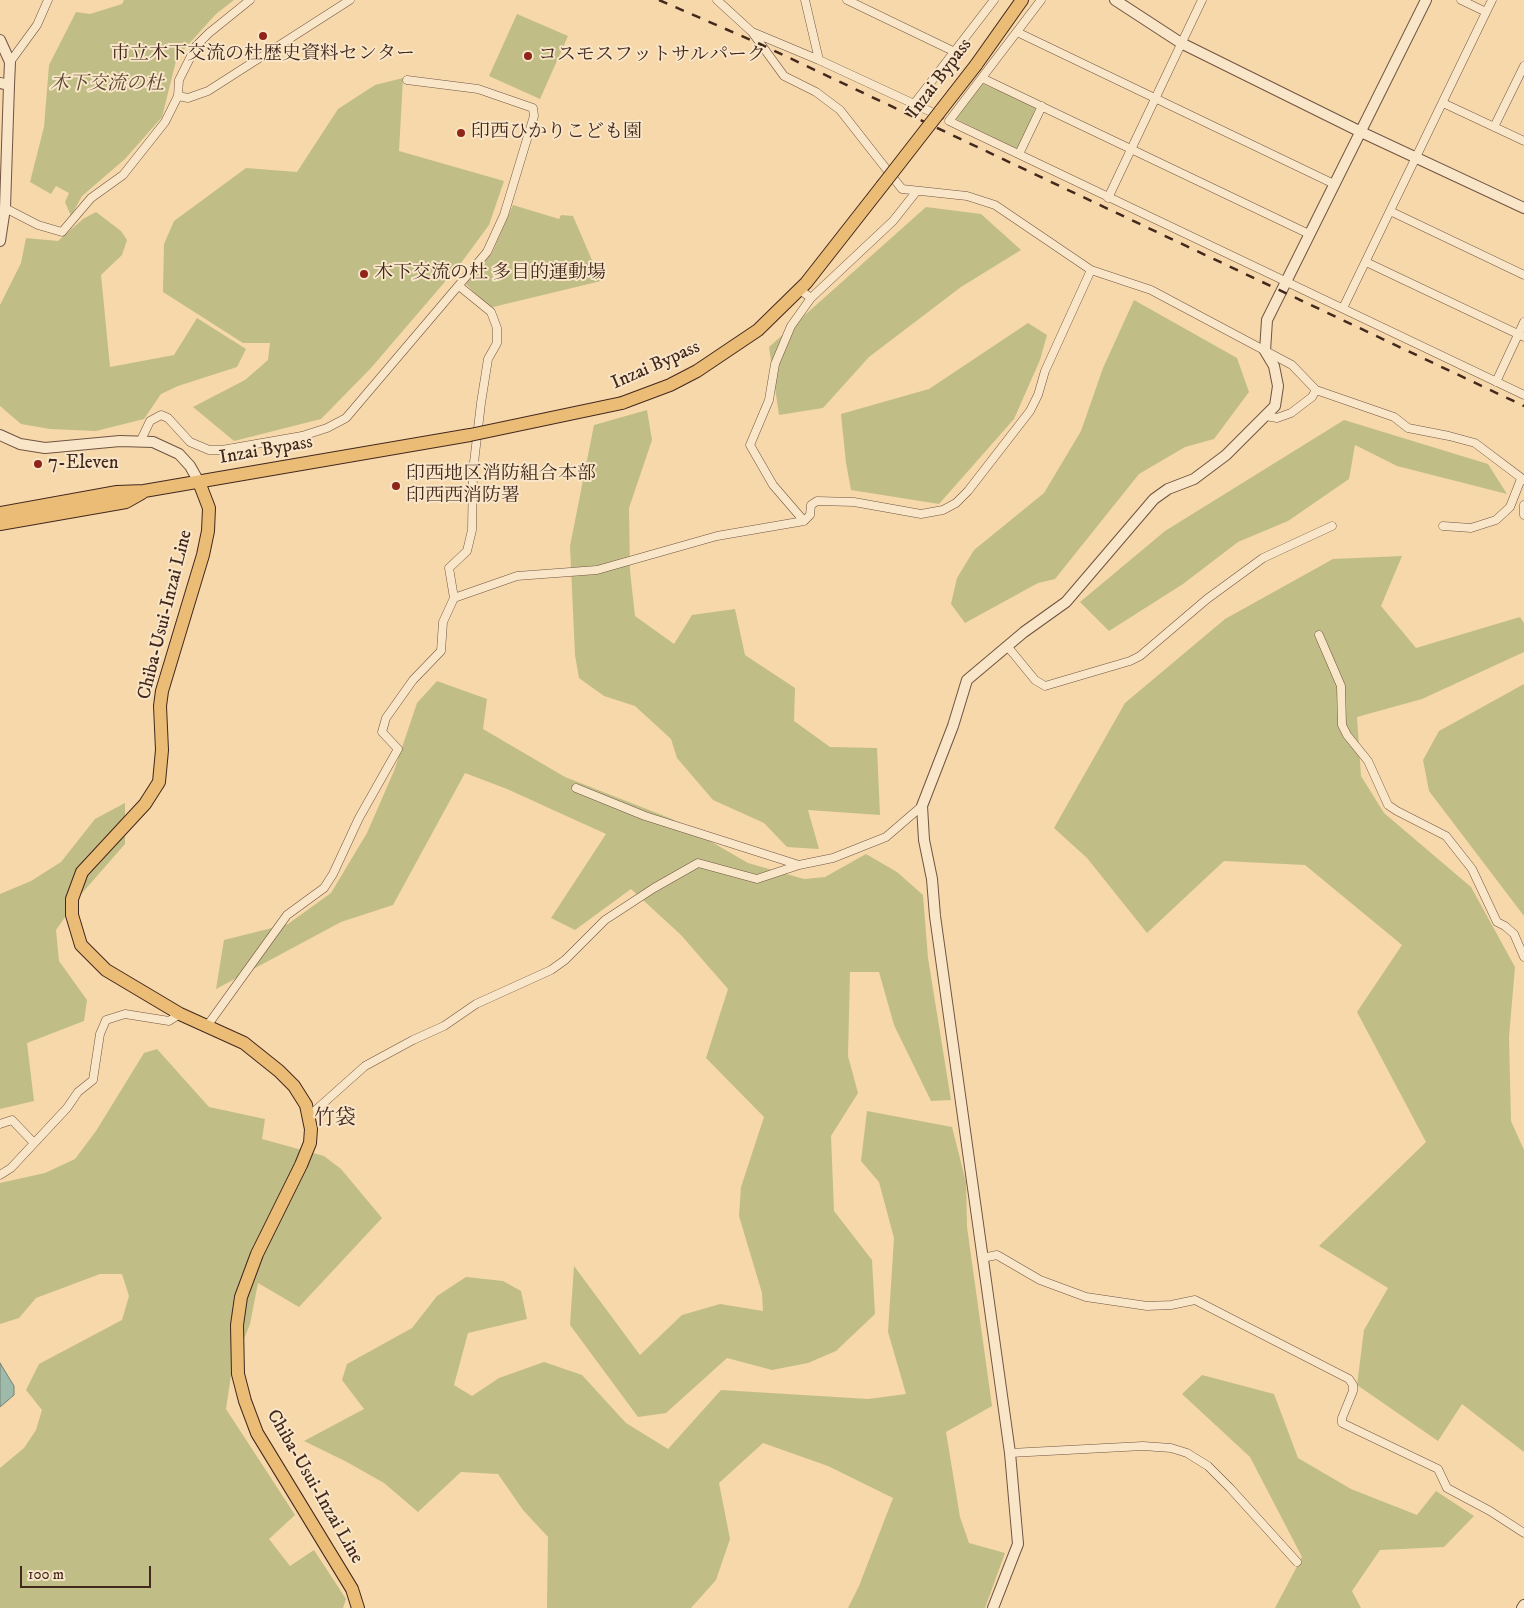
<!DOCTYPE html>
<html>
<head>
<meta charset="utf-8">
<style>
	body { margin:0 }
	#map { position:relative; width:1524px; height:1608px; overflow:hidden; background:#f6d8ab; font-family:"IM FELL DW Pica",serif }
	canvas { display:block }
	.scale { position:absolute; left:20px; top:1566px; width:131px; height:22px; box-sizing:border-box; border:2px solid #43281e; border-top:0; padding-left:6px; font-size:15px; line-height:18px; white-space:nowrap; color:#43281e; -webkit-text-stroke:4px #f9e6c8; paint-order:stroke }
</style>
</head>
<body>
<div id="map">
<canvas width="1524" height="1608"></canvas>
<div class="scale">100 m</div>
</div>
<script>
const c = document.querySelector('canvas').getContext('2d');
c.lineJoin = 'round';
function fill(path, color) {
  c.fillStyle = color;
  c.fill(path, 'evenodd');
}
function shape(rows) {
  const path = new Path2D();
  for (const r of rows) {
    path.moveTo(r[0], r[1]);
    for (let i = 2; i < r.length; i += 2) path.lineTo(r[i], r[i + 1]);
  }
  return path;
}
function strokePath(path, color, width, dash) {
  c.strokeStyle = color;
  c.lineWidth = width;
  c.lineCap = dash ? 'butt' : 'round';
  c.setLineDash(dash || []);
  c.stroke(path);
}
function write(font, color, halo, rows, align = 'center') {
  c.font = font + ' "IM FELL DW Pica","Noto Serif JP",serif';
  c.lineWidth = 4;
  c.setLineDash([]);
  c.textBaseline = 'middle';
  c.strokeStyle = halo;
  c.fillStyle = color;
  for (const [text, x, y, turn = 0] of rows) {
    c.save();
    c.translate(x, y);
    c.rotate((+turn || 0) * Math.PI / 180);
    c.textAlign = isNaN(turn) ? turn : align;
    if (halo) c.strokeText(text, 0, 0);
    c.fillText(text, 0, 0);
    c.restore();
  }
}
const green = shape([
	[124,0,234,0,216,14,177,57,162,117,125,159,82,196,71,216,65,202,69,193,56,186,51,194,30,182,44,127,49,65,76,12,90,14,122,4],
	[517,14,568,36,540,99,489,76],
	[403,78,399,151,504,181,489,225,461,263,371,368,321,419,234,441,193,407,245,380,268,360,270,343,243,343,163,292,164,244,174,221,246,168,297,172,338,109,375,85],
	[981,83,1036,107,1020,147,1017,149,956,119],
	[513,205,559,219,561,215,573,216,601,281,489,308,466,284,492,253],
	[926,207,981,214,1021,250,961,287,869,357,823,408,779,415,769,347],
	[96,212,121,231,127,240,122,255,101,275,110,367,174,355,197,318,246,349,237,367,178,386,161,394,144,419,96,431,50,429,21,424,0,406,0,305,21,263,26,238,58,241,83,219],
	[1134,300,1237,358,1249,392,1214,439,1185,447,1139,474,1055,579,1038,583,965,623,951,604,957,578,974,550,1044,493,1081,431,1103,368],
	[1028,323,1047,335,1040,360,1014,419,939,504,851,490,846,463,841,414,929,389],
	[647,410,652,440,629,508,630,571,635,616,674,644,692,615,735,609,745,655,795,688,794,721,830,747,877,748,880,815,808,810,819,849,787,847,764,823,713,800,677,758,671,739,635,706,604,696,579,678,575,655,570,546,594,425],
	[1344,420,1488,464,1507,494,1397,466,1355,445,1349,479,1288,521,1238,542,1183,584,1109,631,1080,602,1165,531],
	[1402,556,1381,606,1416,648,1520,617,1524,623,1524,652,1422,699,1357,717,1361,776,1384,813,1471,887,1515,967,1509,1037,1511,1121,1524,1150,1524,1452,1462,1404,1438,1441,1357,1385,1364,1330,1388,1288,1319,1246,1426,1142,1357,1012,1402,945,1305,865,1224,861,1147,933,1087,858,1054,828,1125,703,1225,619,1333,559],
	[437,681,487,699,483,729,565,777,672,819,748,863,804,879,825,877,866,854,897,872,923,895,928,958,951,1100,931,1101,894,1025,879,972,850,972,848,1056,858,1093,831,1136,834,1211,872,1260,875,1314,836,1351,808,1363,772,1370,727,1358,666,1413,638,1417,570,1325,574,1266,640,1355,682,1315,720,1304,763,1311,762,1293,739,1216,741,1187,764,1117,706,1058,728,989,681,935,631,889,575,930,551,918,606,834,507,789,465,773,393,905,341,922,216,989,224,940,288,924,331,893,367,833,394,771,417,703],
	[1524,684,1524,916,1429,791,1423,760,1439,731],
	[125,803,125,844,83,892,56,930,59,961,87,1000,84,1021,27,1043,34,1101,0,1109,0,894,31,881,61,862,95,819],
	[157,1049,209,1107,265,1119,262,1139,324,1156,341,1169,382,1218,299,1307,258,1283,250,1324,232,1369,226,1409,295,1515,269,1539,290,1566,314,1550,346,1599,343,1608,0,1608,0,1468,24,1448,36,1430,42,1410,26,1390,39,1364,122,1320,129,1296,122,1274,100,1274,36,1298,19,1318,0,1324,0,1183,45,1173,75,1159,96,1131,144,1053],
	[867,1111,952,1127,966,1182,967,1227,992,1406,946,1432,960,1517,969,1543,1005,1553,985,1608,848,1608,859,1586,893,1498,828,1466,763,1443,719,1483,730,1539,716,1580,691,1608,547,1608,548,1537,523,1510,498,1474,461,1472,418,1512,384,1483,345,1461,304,1441,364,1409,342,1380,347,1364,412,1328,437,1296,466,1277,503,1281,521,1291,527,1319,468,1333,454,1385,472,1396,499,1378,544,1362,582,1375,626,1423,668,1449,721,1390,868,1399,906,1394,888,1332,894,1238,879,1182,861,1161],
	[1202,1375,1274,1394,1298,1458,1351,1489,1417,1515,1436,1491,1474,1516,1444,1547,1380,1550,1352,1591,1361,1608,1275,1608,1302,1557,1250,1457,1182,1394]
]);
const water = shape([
	[0,1363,14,1386,14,1395,0,1407,0,1363]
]);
const minor = shape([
	[717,0,752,32,819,60],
	[805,0,819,60,940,116],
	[847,0,955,52],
	[1041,0,949,121,1524,395],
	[1461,0,1486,12],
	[752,32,784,76,816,92,840,110,902,189,967,196,995,205,1091,270,1151,290,1292,365,1316,390,1394,417,1408,428,1449,436,1475,443,1524,480],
	[1017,32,1334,184],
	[10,62,37,25,48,0],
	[982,78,1309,234],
	[178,96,179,80,196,46,209,33,250,0],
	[1443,103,1524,141],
	[914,104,994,0],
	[1494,127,1524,66],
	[1019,154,1042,106],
	[1108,198,1202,0],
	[5,208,38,225,62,232,91,198,123,175,165,122,178,96,188,98,208,91,350,0],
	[1390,211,1524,275],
	[1366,262,1524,337],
	[800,290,811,298,893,221,916,192],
	[1343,308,1492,0],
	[1496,382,1524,322],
	[1266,416,1277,418,1291,413,1312,397,1316,390],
	[141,440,150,421,161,415,168,418,190,442,209,450,222,450,302,436,327,428,346,418,487,252,504,215,534,116,533,108,478,89,407,80],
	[1524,505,1524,515],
	[804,521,773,485,750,445,769,400,775,364,791,326,811,298],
	[1443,526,1471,528,1496,520,1510,507,1521,479],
	[454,598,517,576,597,570,717,536,804,521,810,515,811,505,817,501,854,502,921,514,943,510,956,503,968,491,1030,411,1038,395,1045,371,1091,270],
	[1319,635,1341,686,1342,725,1347,735,1368,761,1388,805,1397,811,1446,836,1472,869,1497,922,1505,926,1514,934,1524,957],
	[1008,647,1035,680,1045,686,1130,661,1140,656,1207,599,1263,558,1332,526],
	[576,788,645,816,799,865,833,858,886,837,922,806],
	[207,1026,287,915,324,888,333,874,359,818,398,749,382,732,386,718,413,680,441,651,443,622,454,598,449,568,467,551,472,530,473,471,481,403,488,359,497,343,497,328,491,312,459,286],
	[309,1116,365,1066,413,1040,444,1026,476,1004,551,970,565,960,605,920,654,888,698,863,757,879,799,865],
	[0,1124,12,1120,34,1143],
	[0,1175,11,1168,67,1108,78,1092,93,1080,100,1034,106,1020,125,1014,169,1021,180,1014],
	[982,1258,997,1255,1040,1280,1086,1297,1147,1306,1171,1305,1195,1300,1349,1379,1353,1385,1353,1391,1342,1418,1342,1423,1438,1469,1447,1488,1490,1511,1524,1533],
	[1010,1453,1143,1446,1171,1448,1187,1453,1208,1466,1230,1488,1297,1562]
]);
const tertiary = shape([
	[1115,0,1181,43,1361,132,1524,208],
	[0,40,10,62,9,85,0,83],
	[0,241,5,208,9,85],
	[0,435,20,444,45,448,120,441,153,442,179,454,190,466,199,482],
	[993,1608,1018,1544,1010,1453,935,916,932,879,924,840,922,806,953,726,967,680,1024,632,1066,602,1154,499,1168,489,1194,479,1226,455,1275,406,1278,386,1274,366,1265,351,1267,320,1426,0],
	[1522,1608,1524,1605]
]);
const primary = shape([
	[199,482,209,508,208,531,203,555,162,691,160,706,162,750,159,782,145,804,82,872,72,899,72,915,81,945,106,970,180,1014,244,1043,279,1071,294,1086,306,1105,311,1129,310,1143,301,1165,257,1254,241,1297,237,1325,238,1374,245,1401,257,1433,352,1589,358,1608]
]);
const trunk = shape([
	[976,65,1022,0],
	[622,403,670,385,697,371,758,330,806,283,882,186],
	[0,513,117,492,144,491,470,435],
	[0,524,126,502,142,493]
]);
const rail = shape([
	[659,0,760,44,1524,406]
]);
const trunkBridge = shape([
	[882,186,976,65],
	[470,435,622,403]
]);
const markers = [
	[263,36,5,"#8f2418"],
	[528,56,5,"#8f2418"],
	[461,133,5,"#8f2418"],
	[364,274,5,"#8f2418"],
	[38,464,5,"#8f2418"],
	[396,486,5,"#8f2418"]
];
const poiNames = [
	["市立木下交流の杜歴史資料センター",263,55,"center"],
	["コスモスフットサルパーク",538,56],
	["印西ひかりこども園",471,133],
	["木下交流の杜 多目的運動場",374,274],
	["7-Eleven",48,464],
	["印西地区消防組合本部",406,475],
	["印西西消防署",406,497]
];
const streetNames = [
	["Inzai Bypass",940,79,-53],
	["Inzai Bypass",656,366,-24],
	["Inzai Bypass",266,451,-10],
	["Chiba-Usui-Inzai Line",166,615,-76],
	["Chiba-Usui-Inzai Line",314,1487,60]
];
const parkNames = [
	["木下交流の杜",107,85]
];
const quarterNames = [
	["竹袋",335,1120]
];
fill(green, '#c0be86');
fill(water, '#9dbaaa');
strokePath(water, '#798072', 1);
strokePath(minor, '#705441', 9);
strokePath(tertiary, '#705441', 12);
strokePath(primary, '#43281e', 14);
strokePath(trunk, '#43281e', 14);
strokePath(minor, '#f9e6c8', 8);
strokePath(tertiary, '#f9e6c8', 10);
strokePath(primary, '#ebbc76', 12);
strokePath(trunk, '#ebbc76', 12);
strokePath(rail, '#43281e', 2.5, [9, 9]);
strokePath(trunkBridge, '#43281e', 14, []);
strokePath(trunkBridge, '#ebbc76', 12);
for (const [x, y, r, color] of markers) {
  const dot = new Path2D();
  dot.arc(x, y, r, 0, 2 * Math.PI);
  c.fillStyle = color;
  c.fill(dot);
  strokePath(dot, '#f9e6c8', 2);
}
write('19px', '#43281e', '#f9e6c8', poiNames, 'left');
write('19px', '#43281e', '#f9e6c8', streetNames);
write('italic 19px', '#5c4633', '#f9e6c8', parkNames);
write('21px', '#43281e', '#f9e6c8', quarterNames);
</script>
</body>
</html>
